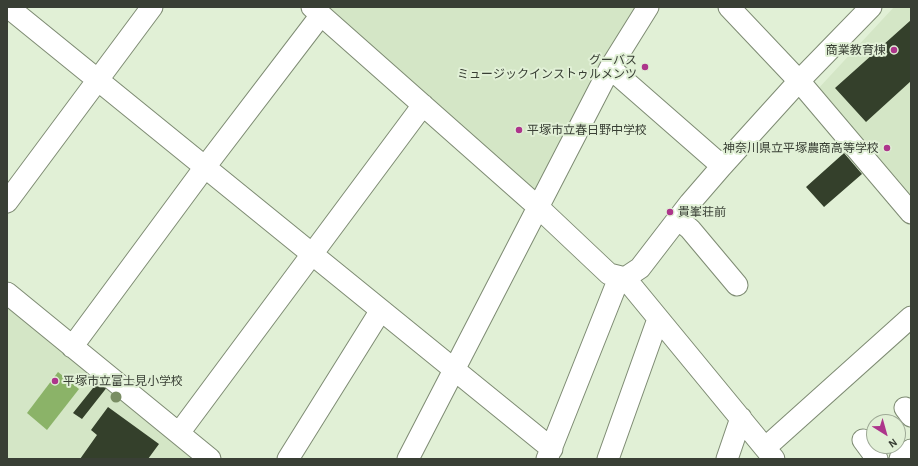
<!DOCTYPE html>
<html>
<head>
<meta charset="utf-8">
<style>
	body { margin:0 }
	#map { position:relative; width:918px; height:466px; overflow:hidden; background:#e1f0d6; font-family:"Alegreya Sans",sans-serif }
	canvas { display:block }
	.frame { position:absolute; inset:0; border:8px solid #393f35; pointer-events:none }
	.north { position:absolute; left:866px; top:414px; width:40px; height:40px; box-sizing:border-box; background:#e1f0d6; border:1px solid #9ea996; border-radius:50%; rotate:143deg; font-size:11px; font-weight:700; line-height:16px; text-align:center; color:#393f35 }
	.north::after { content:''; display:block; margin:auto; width:14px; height:18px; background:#ad358b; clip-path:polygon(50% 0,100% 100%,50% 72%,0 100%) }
</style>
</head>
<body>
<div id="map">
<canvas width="918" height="466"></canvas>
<div class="frame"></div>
<div class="north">N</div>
</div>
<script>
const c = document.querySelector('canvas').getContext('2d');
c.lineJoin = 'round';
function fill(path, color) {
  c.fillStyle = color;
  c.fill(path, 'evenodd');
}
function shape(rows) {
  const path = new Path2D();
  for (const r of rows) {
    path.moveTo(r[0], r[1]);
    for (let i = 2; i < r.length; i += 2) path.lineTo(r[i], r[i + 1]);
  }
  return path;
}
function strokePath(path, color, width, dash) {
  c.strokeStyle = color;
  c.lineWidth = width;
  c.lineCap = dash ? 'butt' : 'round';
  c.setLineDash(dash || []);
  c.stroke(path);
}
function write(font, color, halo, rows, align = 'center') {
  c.font = font + ' "Alegreya Sans","Noto Sans JP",sans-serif';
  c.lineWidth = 4;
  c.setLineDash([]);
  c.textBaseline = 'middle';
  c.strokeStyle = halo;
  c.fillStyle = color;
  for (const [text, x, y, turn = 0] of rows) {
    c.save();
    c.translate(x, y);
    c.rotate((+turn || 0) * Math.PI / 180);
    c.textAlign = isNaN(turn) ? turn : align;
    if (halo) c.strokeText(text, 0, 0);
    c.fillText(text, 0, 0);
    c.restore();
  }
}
const built = shape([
	[328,7,641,7,541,192,534,190],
	[894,7,911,7,911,205,816,91],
	[7,303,200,459,7,459]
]);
const water = shape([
	[58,372,79,389,47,430,27,413]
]);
const building = shape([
	[911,20,911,81,866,122,835,88],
	[844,153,862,174,824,207,806,187],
	[96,377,108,386,82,419,73,413,93,388,89,385],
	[108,407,159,444,148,459,80,459,97,435,91,430]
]);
const minor = shape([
	[8,7,552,449],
	[312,7,538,207,609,274,625,278,774,459],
	[729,7,799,81,911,213],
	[610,68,722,166],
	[7,202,152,7],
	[678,219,690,229,737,285],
	[7,293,210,459],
	[72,347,205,167,321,15],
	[905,408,911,416],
	[179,433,423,105],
	[863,440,877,459],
	[765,448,911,317],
	[288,459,381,310],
	[408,459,610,68,648,7],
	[547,459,615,288,625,278,640,268,690,203,722,166,799,81,871,7],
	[608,459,658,319],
	[727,459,741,418],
	[900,459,911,450]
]);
const trees = [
	[116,397]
];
const markers = [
	[894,50,4,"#ad358b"],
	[645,67,4,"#ad358b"],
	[519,130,4,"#ad358b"],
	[887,148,4,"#ad358b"],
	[670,212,4,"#ad358b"],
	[55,381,4,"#ad358b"]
];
const poiNames = [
	["商業教育棟",886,50],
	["グーバス",637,60],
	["ミュージックインストゥルメンツ",637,74],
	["平塚市立春日野中学校",527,130,"left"],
	["神奈川県立平塚農商高等学校",879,148],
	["貴峯荘前",678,212,"left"],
	["平塚市立富士見小学校",63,381,"left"]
];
fill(built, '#d4e6c6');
fill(water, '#8bb368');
fill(building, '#34402b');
strokePath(minor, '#7e8b73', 23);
strokePath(minor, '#fff', 21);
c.fillStyle = '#798d63';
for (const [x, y] of trees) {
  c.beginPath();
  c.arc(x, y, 5.5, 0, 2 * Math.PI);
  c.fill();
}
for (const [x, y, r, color] of markers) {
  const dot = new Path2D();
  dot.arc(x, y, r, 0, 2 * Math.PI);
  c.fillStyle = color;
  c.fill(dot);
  strokePath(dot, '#e1f0d6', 1.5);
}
write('12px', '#393f35', '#e1f0d6', poiNames, 'right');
</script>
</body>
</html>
